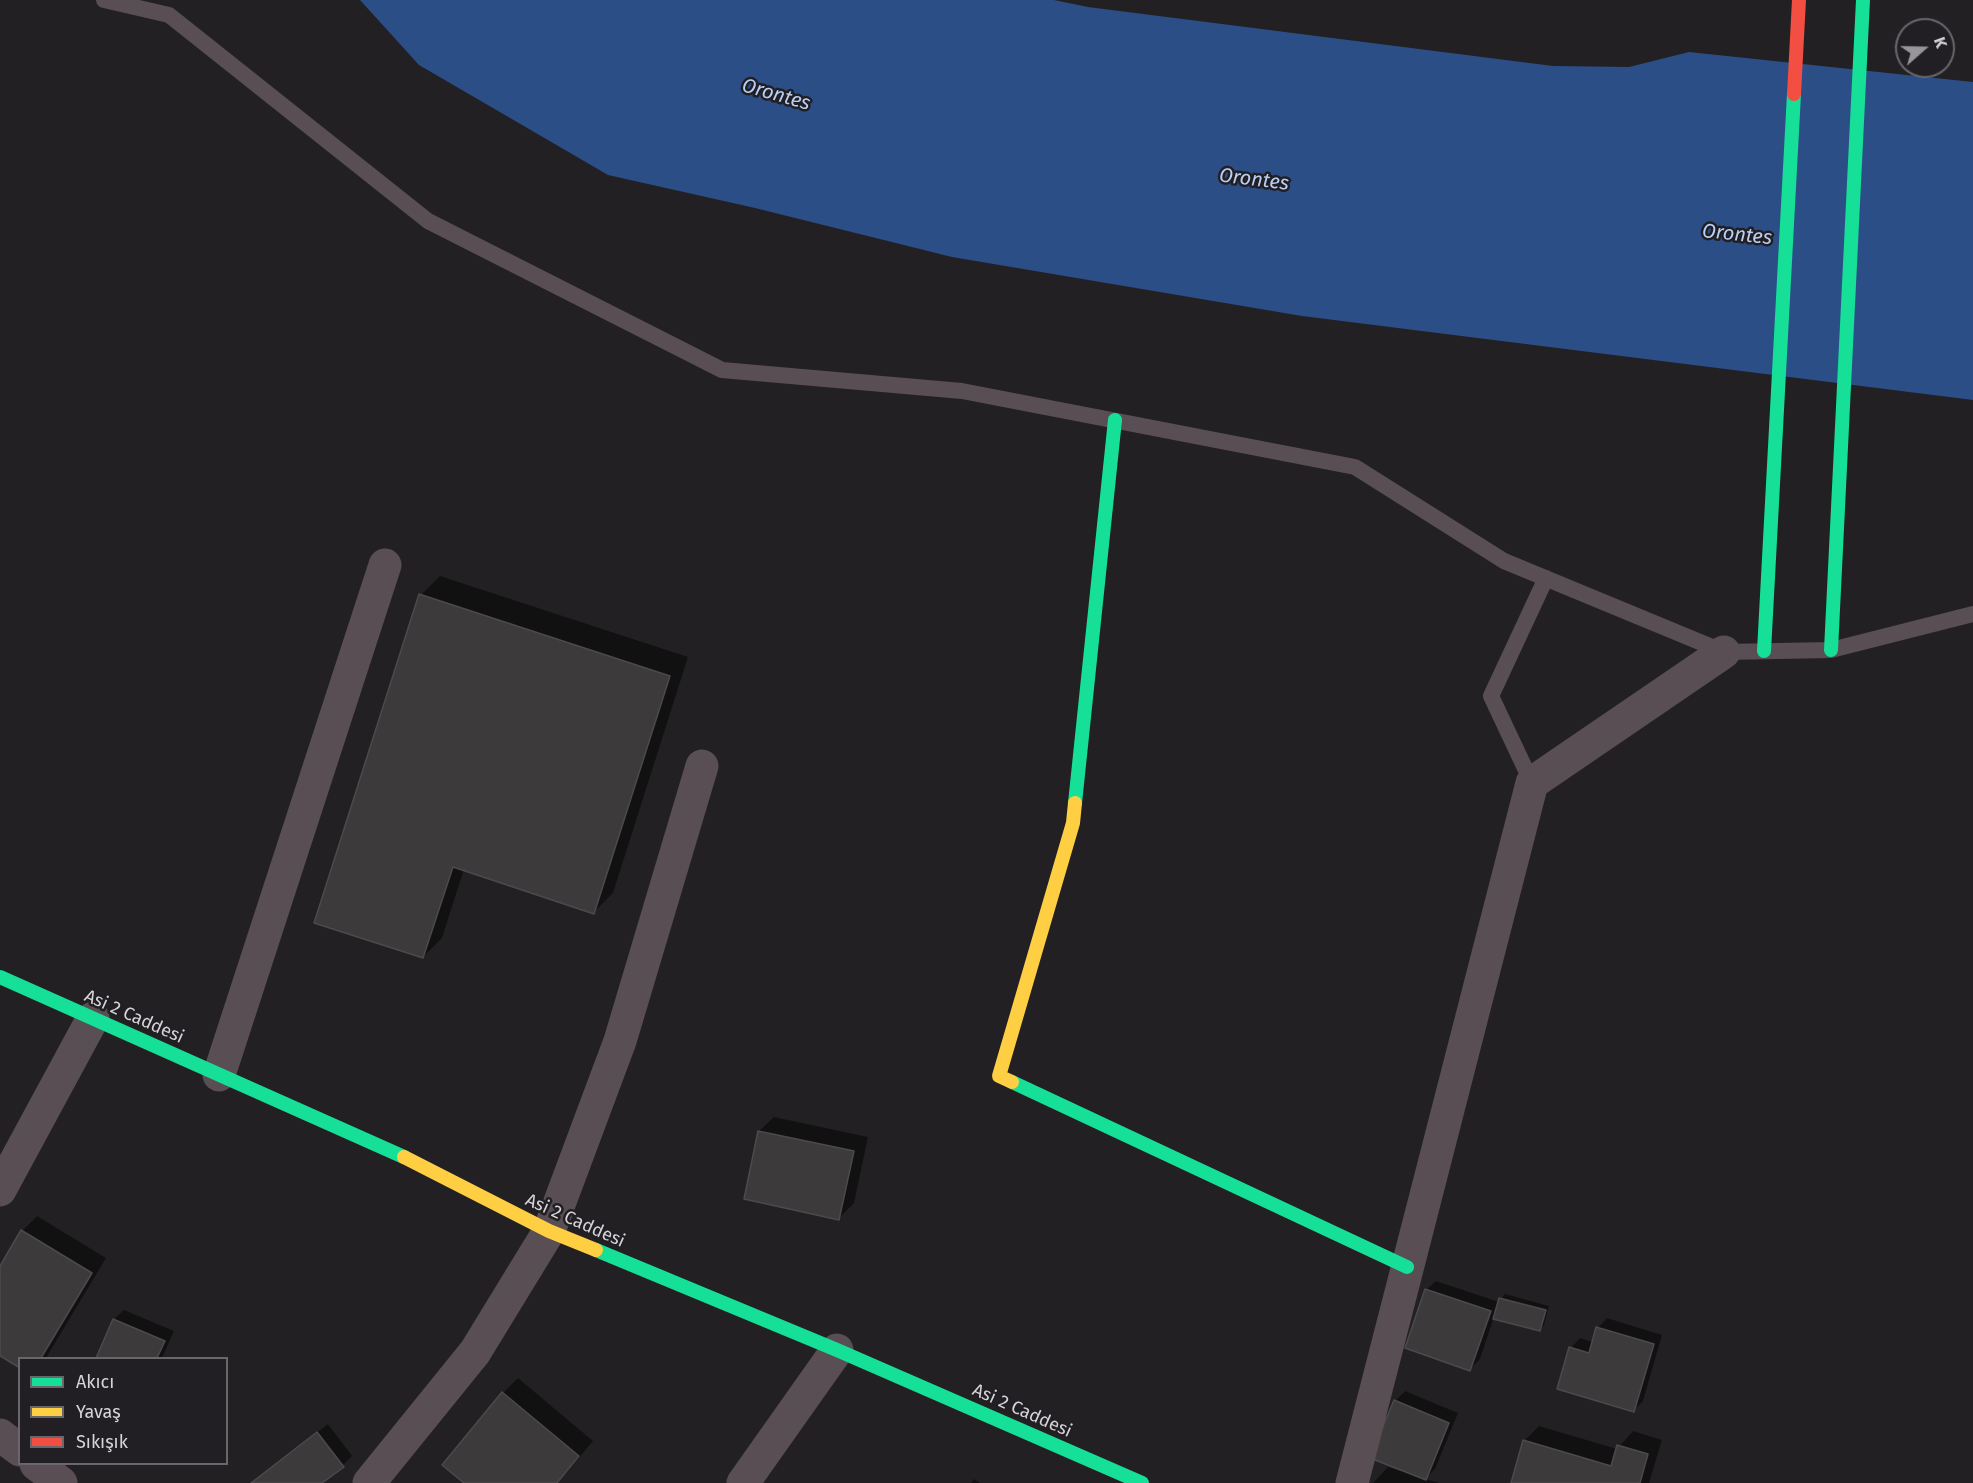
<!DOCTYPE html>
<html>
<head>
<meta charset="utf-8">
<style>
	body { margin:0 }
	#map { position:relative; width:1973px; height:1483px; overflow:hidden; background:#222023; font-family:"Fira Sans",sans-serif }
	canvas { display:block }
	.legend { position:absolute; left:18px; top:1357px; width:210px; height:108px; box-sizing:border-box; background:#221f24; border:2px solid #6a676c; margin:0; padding:8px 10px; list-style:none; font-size:18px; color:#d6d4d7 }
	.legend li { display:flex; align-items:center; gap:12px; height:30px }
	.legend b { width:30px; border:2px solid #6a676c }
	.north { position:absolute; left:1895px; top:18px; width:60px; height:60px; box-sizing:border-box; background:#221f24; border:2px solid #6a676c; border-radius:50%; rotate:70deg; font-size:16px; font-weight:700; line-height:24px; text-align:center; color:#d6d4d7 }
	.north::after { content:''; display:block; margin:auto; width:21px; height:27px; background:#979598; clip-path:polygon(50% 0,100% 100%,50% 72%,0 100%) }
</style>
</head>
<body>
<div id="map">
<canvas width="1973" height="1483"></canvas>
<ul class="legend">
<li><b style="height:8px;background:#16e098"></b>Akıcı</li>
<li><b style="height:8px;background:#ffcf43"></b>Yavaş</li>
<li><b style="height:8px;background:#f24e42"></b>Sıkışık</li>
</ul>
<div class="north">K</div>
</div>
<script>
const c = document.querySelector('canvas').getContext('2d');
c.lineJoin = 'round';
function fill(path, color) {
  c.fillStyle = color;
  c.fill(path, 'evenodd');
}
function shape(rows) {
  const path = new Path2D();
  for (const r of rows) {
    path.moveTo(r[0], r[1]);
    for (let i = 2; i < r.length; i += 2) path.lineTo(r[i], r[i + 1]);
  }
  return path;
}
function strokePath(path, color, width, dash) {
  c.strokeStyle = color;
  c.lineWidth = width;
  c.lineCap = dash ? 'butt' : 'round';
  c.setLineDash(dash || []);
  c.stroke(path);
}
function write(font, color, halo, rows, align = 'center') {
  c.font = font + ' "Fira Sans",sans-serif';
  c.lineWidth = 5;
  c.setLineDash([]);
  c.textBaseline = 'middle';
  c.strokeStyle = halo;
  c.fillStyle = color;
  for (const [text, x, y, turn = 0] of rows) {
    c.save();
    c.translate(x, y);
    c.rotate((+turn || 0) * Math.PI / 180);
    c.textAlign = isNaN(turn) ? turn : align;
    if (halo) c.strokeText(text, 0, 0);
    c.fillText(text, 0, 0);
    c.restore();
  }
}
const water = shape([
	[360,0,1054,0,1088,7,1553,66,1629,67,1689,52,1973,82,1973,400,1302,316,952,257,755,208,608,175,419,65]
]);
const shadow = shape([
	[440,576,688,657,613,893,594,912,464,869,442,938,423,957,421,595],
	[774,1117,868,1137,854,1203,839,1218,759,1131],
	[37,1216,106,1258,46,1358,20,1358,0,1354,0,1269,22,1231],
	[1436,1281,1499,1302,1505,1294,1549,1306,1544,1325,1540,1330,1494,1317,1480,1359,1470,1369,1426,1290],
	[124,1310,174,1331,162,1358,98,1358,114,1319],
	[1607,1318,1662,1335,1643,1401,1634,1410,1571,1348,1580,1338,1593,1342,1598,1328],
	[518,1378,593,1441,558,1483,466,1483,444,1465,503,1393],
	[1405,1391,1458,1413,1435,1469,1425,1479,1440,1483,1373,1483,1388,1467,1401,1471,1402,1469,1395,1401],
	[328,1424,352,1456,343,1465,320,1483,251,1483],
	[1539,1426,1617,1449,1633,1431,1662,1440,1649,1483,1512,1483,1525,1440],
	[974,1479,980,1483,971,1483]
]);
const building = shape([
	[419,594,670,676,594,914,453,867,423,958,314,923,419,594],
	[758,1131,854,1151,839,1220,744,1199,758,1131],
	[21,1230,92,1273,41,1358,20,1358,20,1368,0,1356,0,1266,21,1230],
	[1425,1289,1491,1311,1470,1371,1405,1348,1425,1289],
	[1499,1298,1546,1310,1540,1331,1493,1319,1499,1298],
	[113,1319,165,1341,157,1358,96,1358,113,1319],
	[1596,1327,1654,1344,1634,1412,1557,1389,1569,1347,1589,1353,1596,1327],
	[502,1392,579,1456,557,1483,464,1483,442,1465,502,1392],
	[1394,1400,1449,1423,1426,1480,1370,1458,1394,1400],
	[317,1432,344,1467,322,1483,251,1483,317,1432],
	[1523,1440,1611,1466,1617,1445,1648,1454,1640,1483,1511,1483,1523,1440]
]);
const lane = shape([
	[104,0,169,15,428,221,722,370,962,391,1355,467,1504,561,1724,652,1831,650,1973,614],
	[1532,783,1491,696,1546,578]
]);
const street = shape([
	[219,1075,385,565],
	[0,1190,93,1018],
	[0,1435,20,1450],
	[36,1464,61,1483],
	[369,1483,475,1352,549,1231,620,1041,702,766],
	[743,1483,837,1350],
	[1352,1483,1532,783,1724,652]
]);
const fast = shape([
	[1831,650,1863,0],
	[1764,651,1794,94],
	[1075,803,1115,420],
	[0,977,404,1157],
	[1012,1082,1407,1267],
	[596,1250,837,1350,1142,1483]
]);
const slow = shape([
	[1012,1082,999,1076,1073,823,1075,803],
	[404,1157,549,1231,596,1250]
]);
const jam = shape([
	[1794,94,1799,0]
]);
const streetNames = [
	["Asi 2 Caddesi",134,1017,24],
	["Asi 2 Caddesi",575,1221,24],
	["Asi 2 Caddesi",1022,1411,24]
];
const waterNames = [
	["Orontes",776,95,16],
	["Orontes",1254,180,7],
	["Orontes",1737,235,6]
];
fill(water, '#2b4e87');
fill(shadow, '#0007');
fill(building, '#3c3a3b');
strokePath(building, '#4c4a4c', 1.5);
strokePath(lane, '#584e54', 16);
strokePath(street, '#584e54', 33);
strokePath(fast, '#16e098', 14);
strokePath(slow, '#ffcf43', 14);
strokePath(jam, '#f24e42', 14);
write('18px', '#d6d4d7', '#221f24', streetNames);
write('italic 20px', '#b9d0f4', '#221f24', waterNames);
</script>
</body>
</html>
